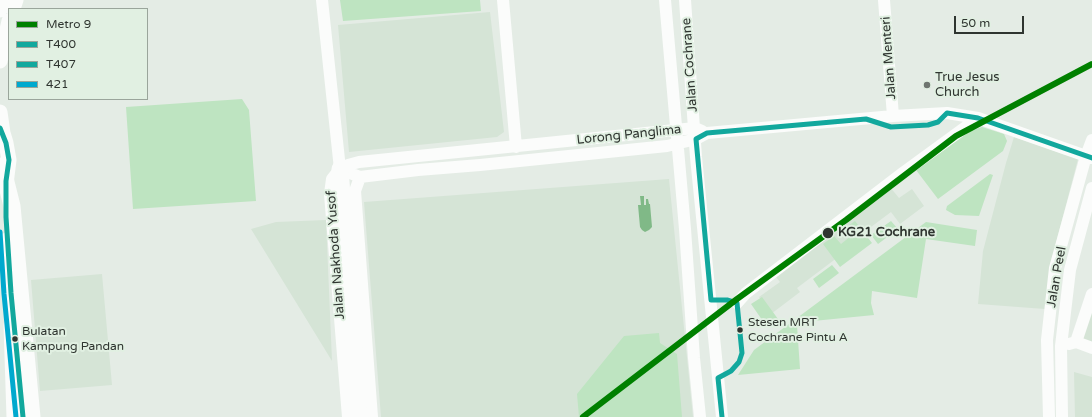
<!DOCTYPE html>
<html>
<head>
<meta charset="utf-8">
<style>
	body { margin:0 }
	#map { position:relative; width:1092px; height:417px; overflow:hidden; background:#e4ece5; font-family:"Varela Round",sans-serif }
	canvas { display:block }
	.legend { position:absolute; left:8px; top:8px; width:140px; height:92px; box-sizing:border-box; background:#e1f0e2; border:1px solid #9aa59b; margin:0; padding:5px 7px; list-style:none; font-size:12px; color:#2f3530 }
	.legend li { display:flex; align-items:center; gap:8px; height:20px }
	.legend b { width:20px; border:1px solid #9aa59b }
	.scale { position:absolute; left:954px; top:16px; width:70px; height:18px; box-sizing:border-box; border:2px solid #2f3530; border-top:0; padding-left:5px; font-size:12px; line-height:14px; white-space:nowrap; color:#2f3530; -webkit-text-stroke:3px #e1f0e2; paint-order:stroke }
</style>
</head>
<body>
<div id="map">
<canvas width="1092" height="417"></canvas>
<ul class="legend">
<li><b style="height:5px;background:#008000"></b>Metro 9</li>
<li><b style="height:5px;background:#12a89d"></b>T400</li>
<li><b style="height:5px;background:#12a89d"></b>T407</li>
<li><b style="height:5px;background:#00a9ce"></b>421</li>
</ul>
<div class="scale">50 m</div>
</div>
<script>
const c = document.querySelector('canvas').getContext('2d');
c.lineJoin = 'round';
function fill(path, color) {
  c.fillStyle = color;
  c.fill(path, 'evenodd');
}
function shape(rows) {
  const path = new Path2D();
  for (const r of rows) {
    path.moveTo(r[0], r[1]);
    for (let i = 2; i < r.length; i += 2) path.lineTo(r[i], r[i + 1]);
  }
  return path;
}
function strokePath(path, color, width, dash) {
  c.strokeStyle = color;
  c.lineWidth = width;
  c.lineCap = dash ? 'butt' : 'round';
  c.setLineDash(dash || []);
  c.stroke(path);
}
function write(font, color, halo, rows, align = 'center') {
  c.font = font + ' "Varela Round",sans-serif';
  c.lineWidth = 4;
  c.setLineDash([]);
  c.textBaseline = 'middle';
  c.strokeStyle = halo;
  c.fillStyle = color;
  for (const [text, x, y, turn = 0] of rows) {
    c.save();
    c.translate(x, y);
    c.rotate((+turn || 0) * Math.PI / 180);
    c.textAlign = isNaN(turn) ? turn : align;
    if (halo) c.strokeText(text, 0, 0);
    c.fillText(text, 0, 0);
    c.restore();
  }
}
const built = shape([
	[490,12,504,132,497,137,349,152,338,25],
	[1014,137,1078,159,1050,266,1045,309,978,304,983,251,1006,163],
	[669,179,693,417,381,417,364,202],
	[890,187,899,198,912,189,924,206,900,224,891,212,859,236,862,239,797,288,800,292,771,314,759,297,780,282,772,272],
	[326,220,332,361,251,229,276,222],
	[102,274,112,385,40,391,31,280],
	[1092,307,1092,344,1082,340],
	[1074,372,1092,377,1092,417,1075,417]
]);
const green = shape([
	[340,0,480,0,481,11,343,21],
	[242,99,249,110,256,201,133,209,126,107],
	[982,127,1004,134,1007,141,1003,151,938,199,916,170,970,131],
	[990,174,993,175,979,216,955,215,946,210,947,206],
	[855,221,872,243,840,267,823,244,834,236,841,244,851,236,845,228],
	[891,221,898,229,878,244,871,235],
	[926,222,977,230,975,246,926,239,917,298,872,291,871,303,874,315,803,322,797,325,800,369,738,375,754,350],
	[832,265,839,273,819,288,813,279],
	[762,297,778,319,767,327,751,304],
	[659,333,660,343,677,354,682,417,579,417,577,394,624,336]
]);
const water = shape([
	[640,196,644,196,644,205,646,205,646,199,648,199,649,204,650,204,652,227,649,230,645,232,642,230,640,227,638,205,641,205]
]);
const minor = shape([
	[322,0,340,169,332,179,330,194,348,417],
	[503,0,516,147],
	[665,0,685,229,694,358,700,417],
	[685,0,696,157,722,417],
	[884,0,893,116],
	[340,169,360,177,418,170,480,165,667,146,696,139,707,133,893,116,947,113,978,118,1092,158],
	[340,169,348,165,359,162,695,128,702,131],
	[360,177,355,191,372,417],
	[737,303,746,293,904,172,978,118],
	[1076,342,1092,294],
	[1069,344,1076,342,1092,348],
	[1049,417,1047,340,1055,268,1086,156,1092,140],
	[1062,417,1061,346,1070,270,1092,188]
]);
const major = shape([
	[13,9,16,0],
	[0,10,3,0],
	[0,61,9,21],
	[0,112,3,133,6,143,9,160,6,184],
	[7,240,15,336]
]);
const highway = shape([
	[0,166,5,178,12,206,32,417],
	[340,169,359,417],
	[12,325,15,417]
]);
const bus1 = shape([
	[722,417,718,378,731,371,739,362,742,353,737,303,727,300,711,300,696,139,707,133,866,119,891,127,928,125,938,122,947,113,978,118,1092,158]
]);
const bus2 = shape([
	[0,128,6,143,9,160,6,181,6,217,11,293,23,417]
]);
const bus3 = shape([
	[0,232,4,294,16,417]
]);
const metro1 = shape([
	[583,417,737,299,846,220,956,136,1092,64]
]);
const markers = [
	[927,85,4,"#6e756f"],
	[828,233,6,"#2f3530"],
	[740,330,3.5,"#2f3530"],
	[15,339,3.5,"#2f3530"]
];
const busNames = [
	["Stesen MRT",748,323],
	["Cochrane Pintu A",748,338],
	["Bulatan",22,332],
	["Kampung Pandan",22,347]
];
const streetNames = [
	["Jalan Menteri",889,58,-94],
	["Jalan Cochrane",690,65,-94],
	["Lorong Panglima",629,135,-6],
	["Jalan Nakhoda Yusof",336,255,-94],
	["Jalan Peel",1057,277,-80]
];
const poiNames = [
	["True Jesus",935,78],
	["Church",935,93]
];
const stopNames = [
	["KG21 Cochrane",838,233]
];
fill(built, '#d5e4d6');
fill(green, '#bee4c1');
fill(water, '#80b987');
strokePath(minor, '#fbfcfb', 12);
strokePath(major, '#fbfcfb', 15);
strokePath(highway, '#fbfcfb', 17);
strokePath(bus1, '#12a89d', 5);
strokePath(bus2, '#12a89d', 5);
strokePath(bus3, '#00a9ce', 5);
strokePath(metro1, '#008000', 6);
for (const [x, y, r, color] of markers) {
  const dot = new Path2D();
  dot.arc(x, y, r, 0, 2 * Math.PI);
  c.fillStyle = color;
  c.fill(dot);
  strokePath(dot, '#e1f0e2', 1.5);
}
write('12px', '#2f3530', '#e1f0e2', busNames, 'left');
write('13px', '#2f3530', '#e1f0e2', streetNames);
write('13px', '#2f3530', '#e1f0e2', poiNames, 'left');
write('bold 13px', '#2f3530', '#e1f0e2', stopNames, 'left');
</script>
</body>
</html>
